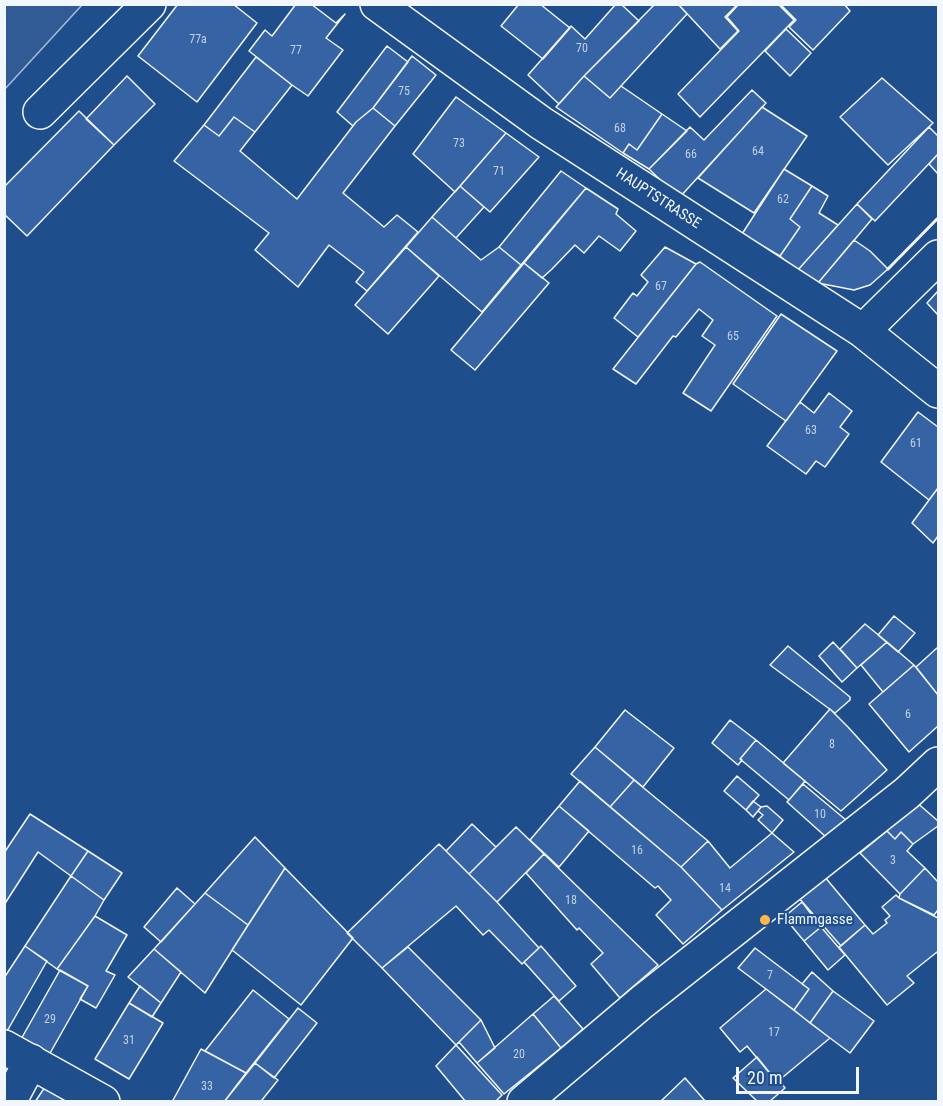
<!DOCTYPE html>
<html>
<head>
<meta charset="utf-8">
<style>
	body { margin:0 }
	#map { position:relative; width:943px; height:1106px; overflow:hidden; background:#1f4e8c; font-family:"Roboto Condensed",sans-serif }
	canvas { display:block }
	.frame { position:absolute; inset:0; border:6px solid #f2f6ff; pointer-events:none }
	.scale { position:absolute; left:736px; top:1067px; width:123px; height:27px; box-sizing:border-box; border:3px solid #f2f6ff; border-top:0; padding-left:8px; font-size:18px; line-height:21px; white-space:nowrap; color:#f2f6ff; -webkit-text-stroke:4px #1f4e8c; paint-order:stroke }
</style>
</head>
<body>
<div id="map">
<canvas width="943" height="1106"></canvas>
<div class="frame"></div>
<div class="scale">20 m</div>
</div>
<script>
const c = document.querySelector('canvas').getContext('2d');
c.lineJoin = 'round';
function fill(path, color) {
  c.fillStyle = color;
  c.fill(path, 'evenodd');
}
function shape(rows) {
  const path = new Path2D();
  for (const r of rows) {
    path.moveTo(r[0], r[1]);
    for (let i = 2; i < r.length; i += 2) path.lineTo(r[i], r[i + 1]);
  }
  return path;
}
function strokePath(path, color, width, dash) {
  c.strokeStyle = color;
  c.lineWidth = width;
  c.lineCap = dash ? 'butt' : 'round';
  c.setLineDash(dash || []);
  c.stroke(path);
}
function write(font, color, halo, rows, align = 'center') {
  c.font = font + ' "Roboto Condensed",sans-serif';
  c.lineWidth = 4.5;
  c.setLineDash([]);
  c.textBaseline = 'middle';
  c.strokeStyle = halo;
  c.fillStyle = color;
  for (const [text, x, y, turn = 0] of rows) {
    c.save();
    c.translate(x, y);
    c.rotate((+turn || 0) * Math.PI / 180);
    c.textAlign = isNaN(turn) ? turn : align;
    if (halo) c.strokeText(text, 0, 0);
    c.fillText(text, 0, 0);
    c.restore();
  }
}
const parking = shape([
	[5,4,82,5,5,89,4,88,5,4]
]);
const building = shape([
	[178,4,233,4,257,23,197,102,138,56,178,4],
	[296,4,311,4,336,23,345,14,326,38,343,50,308,96,292,85,249,51,265,30,272,36,296,4],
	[519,4,540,4,570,28,543,59,501,26,519,4],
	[616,4,621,4,639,21,584,76,559,104,528,75,571,26,585,39,616,4],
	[655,4,678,4,687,14,610,98,584,76,655,4],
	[678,4,738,4,725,17,738,31,720,49,678,4],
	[739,4,778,4,794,20,700,117,678,94,739,31,727,17,739,4],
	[780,4,844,4,850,11,813,50,789,27,796,20,780,4],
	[786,29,811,53,790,76,765,51,786,29],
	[387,46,408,62,373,108,356,122,353,126,337,112,387,46],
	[412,56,436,75,395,126,373,108,412,56],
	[256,57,292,85,255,132,234,117,219,136,204,125,256,57],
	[127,76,155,104,114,145,86,119,127,76],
	[584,76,610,98,621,86,662,114,637,150,629,144,623,153,556,107,584,76],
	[882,78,933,123,888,165,840,117,882,78],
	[752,90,766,103,679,198,649,169,690,127,704,140,752,90],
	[456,97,506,133,455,192,413,154,456,97],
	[762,107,807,136,754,213,698,178,762,107],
	[373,108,395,126,343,193,384,227,397,215,418,232,367,291,356,282,364,272,329,245,298,287,255,250,269,233,174,161,204,125,219,136,234,117,255,132,240,151,297,199,356,122,373,108],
	[79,111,114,145,27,236,4,214,4,187,79,111],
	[662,114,687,131,649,169,623,153,629,144,637,150,662,114],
	[929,127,938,136,938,154,875,221,857,204,929,127],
	[506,133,539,157,490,212,460,186,506,133],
	[938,154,938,174,929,164,938,154],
	[784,169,812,186,790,219,800,227,780,256,742,234,784,169],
	[561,171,586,188,521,265,499,247,561,171],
	[460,186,484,207,456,238,432,217,460,186],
	[812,186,828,196,819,213,838,225,797,271,780,256,800,227,790,219,812,186],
	[586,188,618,209,616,214,636,231,620,251,599,236,584,253,575,245,552,269,542,278,524,263,586,188],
	[857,204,872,219,818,283,797,271,857,204],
	[432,217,481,260,499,247,521,265,482,312,406,247,432,217],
	[854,240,870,251,888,269,870,285,854,290,818,283,854,240],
	[406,247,439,276,388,334,355,305,406,247],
	[665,247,696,264,638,337,614,318,633,293,637,296,648,282,641,275,665,247],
	[700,262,777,316,711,411,683,393,715,345,702,336,713,320,699,309,676,337,673,336,636,384,613,369,696,264,700,262],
	[524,263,549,283,475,370,451,350,524,263],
	[938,291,938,315,927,303,938,291],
	[781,314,837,351,786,421,733,384,781,314],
	[829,393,852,411,840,427,849,434,825,467,816,461,806,474,767,446,800,402,814,413,829,393],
	[918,412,938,427,938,488,929,500,881,462,918,412],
	[938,488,938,536,933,543,912,523,938,488],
	[894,616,915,633,898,652,878,635,894,616],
	[865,624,887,642,857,668,840,649,865,624],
	[833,642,857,668,842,682,819,656,833,642],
	[887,642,914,665,883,692,861,665,887,642],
	[788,646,850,697,850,700,835,713,770,665,788,646],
	[938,647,938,695,916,667,938,647],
	[914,665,938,695,938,726,909,752,869,704,914,665],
	[830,709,848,727,887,770,841,811,783,763,830,709],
	[625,710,674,748,643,787,595,747,625,710],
	[730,720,756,740,740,759,742,760,738,765,712,743,730,720],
	[756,740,805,781,789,800,740,759,756,740],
	[595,747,634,780,610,807,571,774,595,747],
	[737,776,759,795,746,810,724,791,737,776],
	[634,780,708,841,681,867,610,807,634,780],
	[580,781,681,867,722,910,683,944,656,915,671,900,658,886,655,888,559,806,580,781],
	[803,784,846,820,826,837,787,802,803,784],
	[753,801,761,807,753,817,746,810,753,801],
	[915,801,938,821,938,826,913,844,901,832,895,839,883,827,915,801],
	[559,806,589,831,559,867,530,840,559,806],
	[767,806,783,820,772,833,758,820,763,815,758,811,761,807,767,806],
	[30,814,88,851,71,876,38,852,4,905,4,853,30,814],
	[472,824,496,847,469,874,446,851,472,824],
	[516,827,544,854,497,902,469,874,516,827],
	[887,831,895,839,901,832,913,844,907,851,925,868,900,894,860,853,887,831],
	[772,833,794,852,722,910,681,867,708,841,730,868,772,833],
	[255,837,285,868,248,925,205,893,255,837],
	[439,844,497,902,539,948,522,964,489,930,483,935,456,906,382,968,347,933,439,844],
	[88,851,122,873,104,900,71,876,88,851],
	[544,854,658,965,620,998,591,964,603,953,579,928,577,930,526,873,544,854],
	[285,868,353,938,301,1005,232,950,285,868],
	[925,868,938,882,938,910,934,915,899,898,900,894,925,868],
	[71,876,104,900,95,916,57,969,25,946,71,876],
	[824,876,865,925,841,946,798,897,824,876],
	[177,888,195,904,161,942,144,927,177,888],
	[205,893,248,925,205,993,154,949,205,893],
	[896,895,899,898,938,918,938,954,937,952,907,976,914,983,887,1005,839,947,865,925,873,934,887,923,885,920,890,916,882,907,896,895],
	[802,902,821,927,804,941,784,917,802,902],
	[95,916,127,935,106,971,115,975,96,1008,80,999,88,986,57,969,95,916],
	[821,927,845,955,828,970,804,941,821,927],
	[25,946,47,961,6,1033,4,1033,4,978,25,946],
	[541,946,576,986,559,1001,524,962,541,946],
	[408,947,481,1020,456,1045,382,968,408,947],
	[755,948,809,989,794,1010,738,968,755,948],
	[154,949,181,972,161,1003,128,977,154,949],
	[60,970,88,986,49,1055,20,1041,60,970],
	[812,972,833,991,810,1023,794,1010,809,989,802,984,812,972],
	[140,986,161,1003,152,1017,129,1003,140,986],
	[766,989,830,1038,777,1082,747,1046,740,1052,720,1028,766,989],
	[253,990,289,1019,246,1073,205,1051,253,990],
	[833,991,874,1021,850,1053,810,1023,833,991],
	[554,996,583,1029,561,1048,533,1014,554,996],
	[129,1003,163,1023,129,1079,95,1059,129,1003],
	[298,1008,317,1023,274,1078,255,1063,298,1008],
	[533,1014,561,1048,504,1094,477,1063,533,1014],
	[481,1020,495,1048,477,1063,459,1042,481,1020],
	[456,1045,502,1095,495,1102,466,1102,436,1066,456,1045],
	[201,1049,246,1073,224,1102,172,1102,201,1049],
	[757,1057,777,1082,779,1080,785,1088,769,1102,758,1102,733,1078,757,1057],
	[255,1063,278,1080,262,1100,264,1102,224,1102,255,1063],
	[685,1078,706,1102,660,1102,685,1078],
	[45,1087,67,1102,35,1102,45,1087]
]);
const minor = shape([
	[377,4,541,123,863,331,938,391],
	[40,112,149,4],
	[863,331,938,257],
	[4,1047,103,1102],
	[9,1102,31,1061],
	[524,1102,642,1002,907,793,938,764]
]);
const wall = shape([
	[888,269,938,218]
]);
const markers = [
	[765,920,6,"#ffb74d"]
];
const numberNames = [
	["77a",198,40],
	["70",582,49],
	["77",296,51],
	["75",404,92],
	["68",620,129],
	["73",459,144],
	["64",758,152],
	["66",691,155],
	["71",499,172],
	["62",783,200],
	["67",661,287],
	["65",733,337],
	["63",811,431],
	["61",916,444],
	["6",908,715],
	["8",832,745],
	["10",820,815],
	["16",637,851],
	["3",893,861],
	["14",725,889],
	["18",571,901],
	["7",770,976],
	["29",50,1020],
	["17",774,1033],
	["31",129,1041],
	["20",519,1055],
	["33",207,1087]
];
const streetNames = [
	["HAUPTSTRASSE",658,199,33]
];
const poiNames = [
	["Flammgasse",777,920]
];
fill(parking, '#305b95');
strokePath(parking, '#a8bbd7', 1.5);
fill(building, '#3563a3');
strokePath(building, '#f2f6ff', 1.5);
strokePath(minor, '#f2f6ff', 36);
strokePath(minor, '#1f4e8c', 33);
strokePath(wall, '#f2f6ff', 3);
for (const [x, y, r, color] of markers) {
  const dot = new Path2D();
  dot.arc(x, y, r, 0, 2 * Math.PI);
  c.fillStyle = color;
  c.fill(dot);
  strokePath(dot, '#1f4e8c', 2);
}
write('12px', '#c3d1e8', null, numberNames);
write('15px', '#f2f6ff', '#1f4e8c', streetNames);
write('15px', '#f2f6ff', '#1f4e8c', poiNames, 'left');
</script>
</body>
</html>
